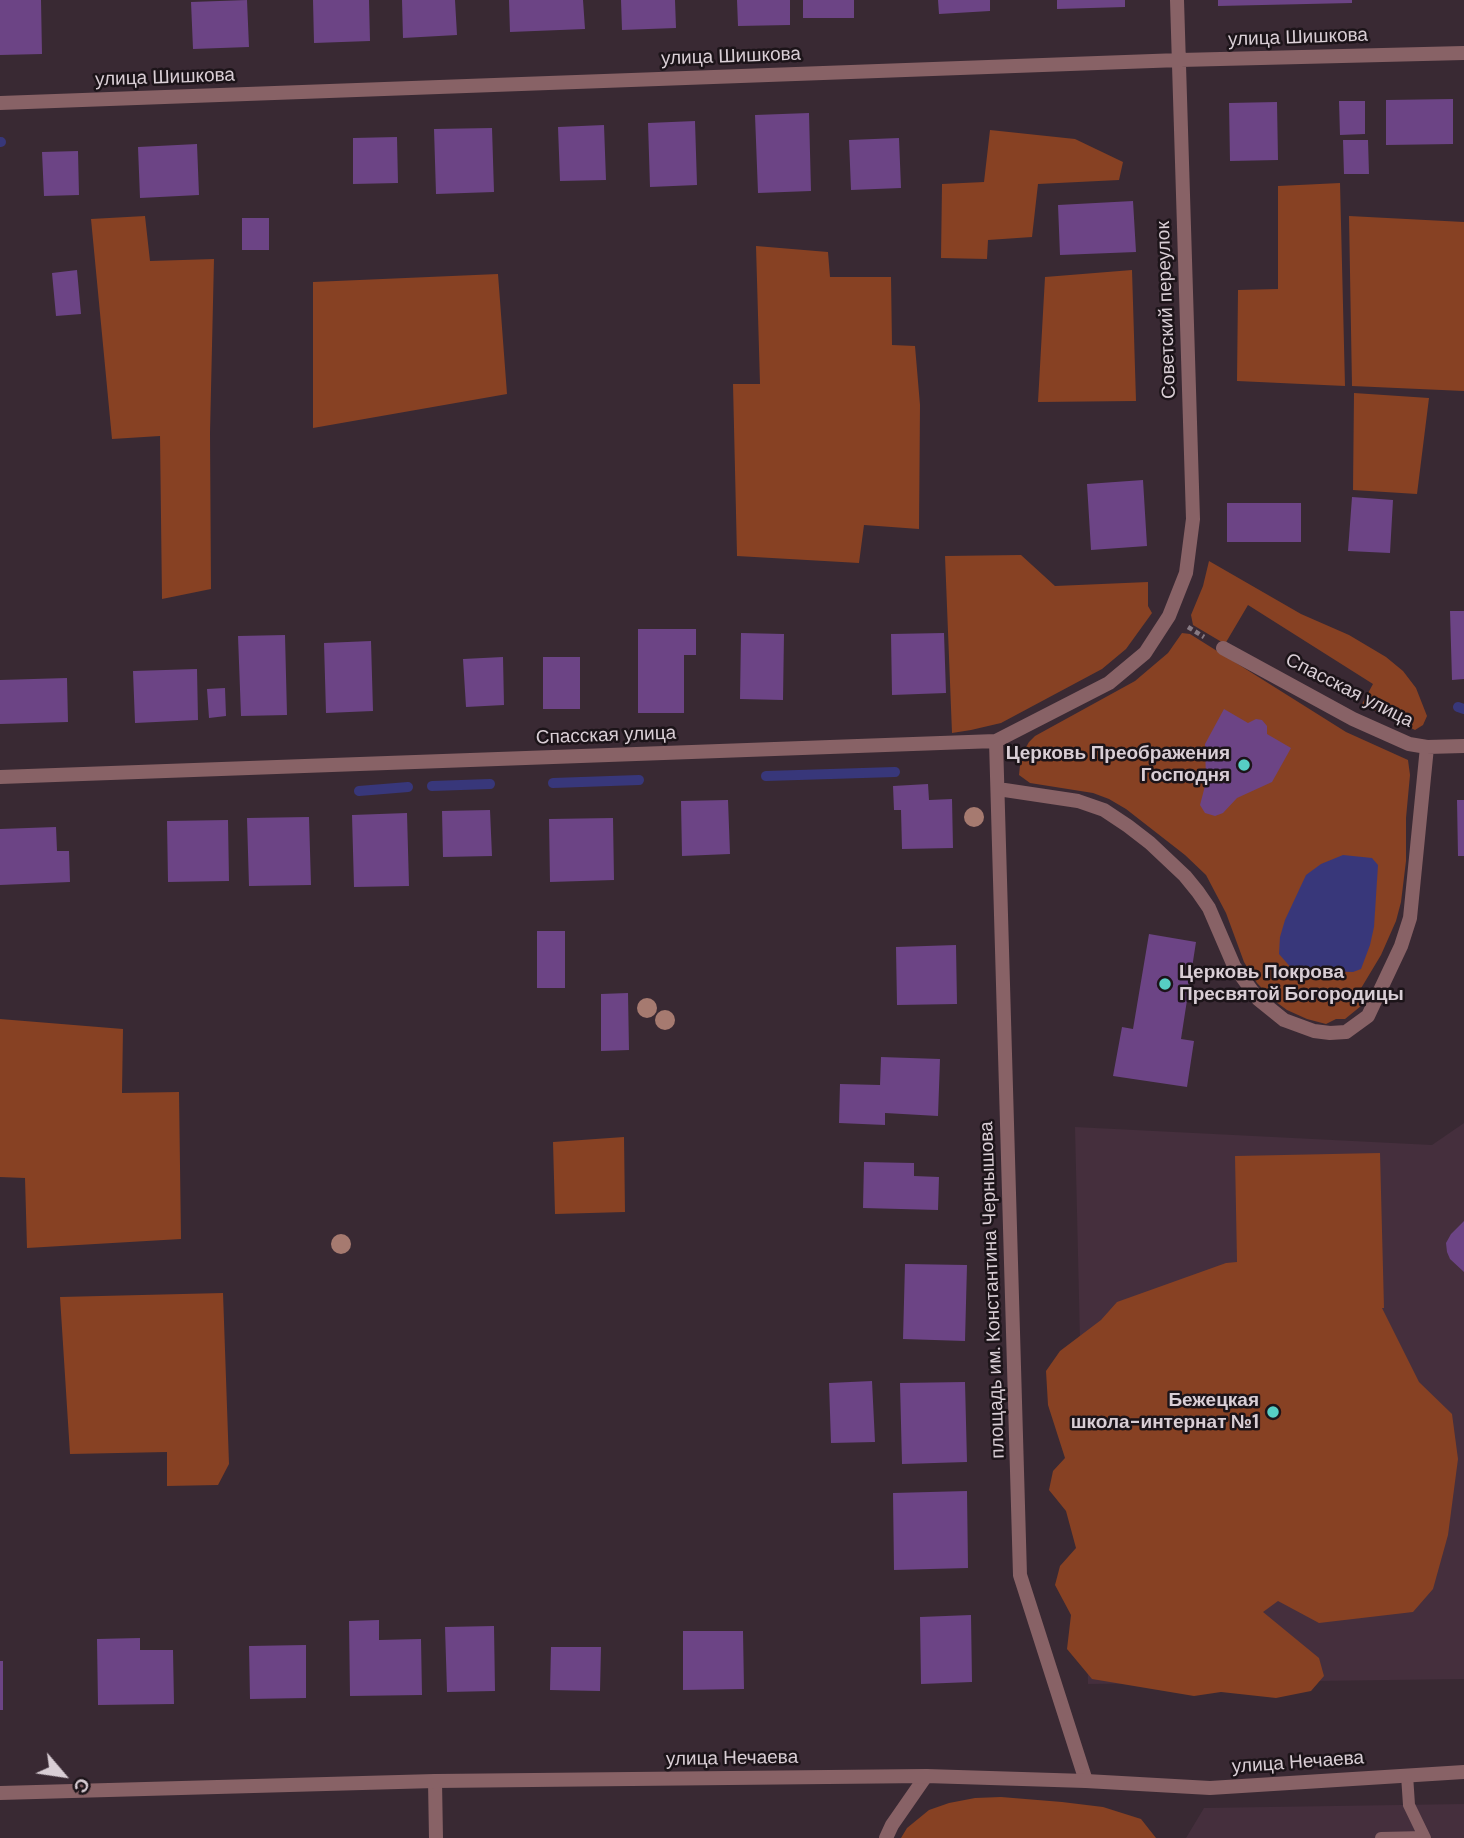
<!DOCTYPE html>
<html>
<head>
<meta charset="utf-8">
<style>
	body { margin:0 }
	#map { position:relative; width:1464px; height:1838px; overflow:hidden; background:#392933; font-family:"DM Sans",sans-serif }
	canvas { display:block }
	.north { position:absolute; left:28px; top:1740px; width:70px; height:70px; -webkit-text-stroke:5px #1c1419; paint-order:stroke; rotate:119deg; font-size:19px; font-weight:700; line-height:28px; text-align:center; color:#d9ced5 }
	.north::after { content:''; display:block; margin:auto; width:24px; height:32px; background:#d9ced5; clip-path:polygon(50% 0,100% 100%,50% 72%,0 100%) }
</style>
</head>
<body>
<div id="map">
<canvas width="1464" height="1838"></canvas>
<div class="north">С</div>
</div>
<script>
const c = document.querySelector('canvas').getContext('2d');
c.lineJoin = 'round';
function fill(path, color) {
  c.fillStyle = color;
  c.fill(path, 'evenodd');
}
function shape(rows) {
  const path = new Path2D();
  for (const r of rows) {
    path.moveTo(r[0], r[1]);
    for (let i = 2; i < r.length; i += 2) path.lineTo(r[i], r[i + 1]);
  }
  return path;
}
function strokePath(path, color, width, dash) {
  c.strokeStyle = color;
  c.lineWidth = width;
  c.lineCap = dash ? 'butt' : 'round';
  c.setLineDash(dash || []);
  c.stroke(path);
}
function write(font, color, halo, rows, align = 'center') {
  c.font = font + ' "DM Sans",sans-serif';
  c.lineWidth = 5;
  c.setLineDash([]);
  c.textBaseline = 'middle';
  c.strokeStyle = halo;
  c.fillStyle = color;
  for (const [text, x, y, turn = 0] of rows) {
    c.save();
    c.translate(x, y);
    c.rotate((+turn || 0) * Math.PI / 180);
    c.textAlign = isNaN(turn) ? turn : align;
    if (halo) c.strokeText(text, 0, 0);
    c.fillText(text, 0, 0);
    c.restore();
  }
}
const built = shape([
	[1464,1123,1464,1679,1088,1684,1075,1127,1432,1145],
	[1464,1804,1464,1838,1186,1838,1204,1808]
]);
const green = shape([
	[990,130,1075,139,1123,162,1119,180,1038,184,1032,237,988,240,987,259,941,258,942,184,984,182],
	[1340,183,1345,386,1237,381,1238,290,1278,289,1278,186],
	[145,216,150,261,214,259,210,433,211,589,162,599,160,436,112,439,91,219],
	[1349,216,1464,222,1464,391,1352,386],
	[756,246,828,252,830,277,891,277,892,345,915,346,920,405,919,529,864,525,859,563,737,556,733,384,760,384],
	[1132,270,1136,401,1038,402,1045,277],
	[498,274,507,394,313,428,313,282],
	[1354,393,1429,398,1417,494,1353,490],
	[1021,555,1055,586,1148,582,1148,606,1152,613,1126,649,1102,669,1001,723,971,730,952,733,945,556],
	[1209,561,1301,614,1349,635,1386,657,1403,671,1416,688,1427,716,1423,725,1415,730,1362,704,1373,684,1248,605,1225,644,1193,625,1191,615,1203,586],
	[1182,633,1190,634,1346,732,1408,760,1410,775,1406,818,1406,861,1401,902,1396,921,1381,955,1360,990,1363,996,1361,1006,1345,1019,1336,1019,1326,1024,1307,1019,1287,1010,1272,999,1257,983,1244,962,1226,913,1206,875,1185,855,1126,809,1109,799,1093,793,1030,783,1019,775,1021,756,1029,742,1035,736,1135,681,1168,653],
	[0,1019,123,1029,122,1093,179,1092,181,1239,27,1248,25,1178,0,1177],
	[624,1137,625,1212,555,1214,553,1142],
	[1380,1153,1384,1308,1382,1308,1419,1382,1452,1414,1458,1459,1448,1535,1433,1589,1413,1612,1319,1623,1278,1601,1263,1612,1319,1658,1324,1676,1311,1691,1276,1698,1221,1692,1194,1696,1092,1679,1067,1649,1071,1615,1055,1585,1060,1566,1076,1548,1066,1511,1049,1490,1053,1471,1065,1458,1048,1405,1046,1371,1060,1351,1101,1320,1117,1302,1226,1263,1237,1262,1235,1156],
	[223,1293,229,1464,218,1485,167,1486,167,1452,70,1454,60,1297],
	[1001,1797,1062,1802,1103,1807,1141,1819,1156,1838,901,1838,907,1828,929,1810,949,1803,975,1798]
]);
const water = shape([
	[1343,855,1372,858,1378,865,1374,927,1370,945,1361,969,1353,972,1293,970,1279,954,1280,937,1285,920,1306,875,1321,864]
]);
const stream = shape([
	[0,142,1,142],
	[1458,707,1464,709],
	[766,776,895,772],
	[553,783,639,780],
	[432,786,490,784],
	[359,791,408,787]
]);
const building = shape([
	[0,0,41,0,42,54,0,55],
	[247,0,249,47,193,49,191,2],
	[313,0,369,0,370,41,314,43],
	[402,0,455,0,457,35,403,38],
	[509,0,583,0,585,29,510,32],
	[621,0,675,0,676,28,622,30],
	[737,0,790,0,790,25,738,26],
	[803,0,854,0,854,18,803,18],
	[938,0,990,0,990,11,939,14],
	[1057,0,1125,0,1125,7,1057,9],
	[1218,0,1352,0,1352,3,1218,6],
	[1453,99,1453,144,1386,145,1386,100],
	[1339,101,1365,101,1365,134,1340,135],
	[1277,102,1278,160,1230,161,1229,103],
	[809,113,811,191,758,193,755,115],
	[695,121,697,185,650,187,648,123],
	[604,125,606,180,560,181,558,127],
	[492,128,494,192,436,194,434,129],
	[397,137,398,183,353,184,353,138],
	[899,138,901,188,851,190,849,140],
	[1343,140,1368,140,1369,174,1344,174],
	[197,144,199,195,140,198,138,147],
	[78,151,79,195,44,196,42,152],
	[1133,201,1136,252,1060,255,1058,205],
	[242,218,269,218,269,250,242,250],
	[77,270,81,314,56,316,52,273],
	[1143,480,1147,546,1091,550,1087,484],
	[1352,497,1393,500,1390,553,1348,551],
	[1227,503,1301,503,1301,542,1227,542],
	[1450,611,1464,611,1464,679,1452,680],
	[638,629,696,629,696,655,684,655,684,713,638,713],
	[741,633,784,634,783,700,740,699],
	[944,633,946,693,892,695,891,634],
	[285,635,287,715,241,716,238,636],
	[371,641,373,711,326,713,324,643],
	[503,657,504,705,466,707,463,659],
	[543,657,580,657,580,709,543,709],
	[197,669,198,720,135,723,133,671],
	[67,678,68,722,0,724,0,680],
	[225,688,226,716,209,718,207,689],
	[1224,709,1248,723,1256,719,1262,720,1267,726,1267,734,1291,748,1272,782,1237,798,1223,813,1215,816,1205,813,1200,805,1206,782,1205,744],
	[928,784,929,800,952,799,953,848,902,849,901,810,894,810,893,786],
	[728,800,730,854,682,856,681,801],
	[1457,800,1464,800,1464,856,1458,856],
	[490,810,492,856,443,857,442,811],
	[407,813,409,886,354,887,352,815],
	[309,817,311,885,249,886,247,818],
	[613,818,614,880,550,882,549,819],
	[228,820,229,881,168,882,167,821],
	[56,827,57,851,69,851,70,882,0,885,0,829],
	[537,931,565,931,565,988,537,988],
	[1149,934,1196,942,1181,1039,1194,1041,1187,1087,1113,1076,1122,1027,1133,1029],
	[956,945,957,1004,897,1005,896,947],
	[628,993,629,1050,601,1051,601,994],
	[881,1057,940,1059,938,1116,885,1113,885,1125,839,1123,840,1084,880,1085],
	[864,1162,914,1163,914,1176,939,1177,938,1210,863,1208],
	[1464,1221,1464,1272,1450,1259,1447,1252,1446,1243,1451,1234],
	[905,1264,967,1265,965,1341,903,1339],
	[872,1381,875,1442,831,1443,829,1383],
	[965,1382,967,1462,902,1464,900,1383],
	[967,1491,968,1568,894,1570,893,1493],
	[971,1615,972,1682,921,1684,920,1617],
	[379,1620,379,1640,421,1639,422,1695,350,1696,349,1621],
	[494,1626,495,1691,447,1692,445,1627],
	[683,1631,743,1631,744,1689,683,1690],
	[140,1638,140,1650,173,1650,174,1704,98,1705,97,1639],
	[306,1645,306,1698,250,1699,249,1646],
	[551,1647,601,1647,600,1691,550,1690],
	[0,1661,3,1661,3,1710,0,1710]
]);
const path = shape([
	[1188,627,1204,637]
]);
const service = shape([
	[1407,1775,1409,1805,1425,1838],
	[1381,1838,1424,1837]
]);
const minor = shape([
	[0,103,1180,60,1464,53],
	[1223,648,1353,719,1409,744,1427,747,1464,746],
	[996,741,1020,1575,1086,1781],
	[0,777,996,741,1109,683,1145,653,1169,616,1186,573,1193,519,1177,0],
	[998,789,1078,801,1104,810,1128,826,1150,843,1185,876,1198,892,1209,908,1234,966,1258,999,1284,1020,1314,1031,1330,1033,1346,1032,1368,1016,1401,946,1410,918,1427,747],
	[435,1781,436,1838],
	[886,1838,892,1825,926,1776]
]);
const tertiary = shape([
	[0,1793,435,1781,926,1776,1086,1781,1210,1788,1464,1772]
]);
const trees = [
	[974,817],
	[647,1008],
	[665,1020],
	[341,1244]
];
const markers = [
	[1244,765,7,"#56cec4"],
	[1165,984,7,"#56cec4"],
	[1273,1412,7,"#56cec4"]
];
const streetNames = [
	["улица Шишкова",1298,38,-2],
	["улица Шишкова",731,57,-2],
	["улица Шишкова",165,78,-2],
	["Советский переулок",1167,310,-92],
	["Спасская улица",1349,691,27],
	["Спасская улица",606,736,-2],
	["площадь им. Константина Чернышова",993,1290,-92],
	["улица Нечаева",732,1759,-1],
	["улица Нечаева",1298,1763,-4]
];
const poiNames = [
	["Церковь Преображения",1230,754],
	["Господня",1230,776],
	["Церковь Покрова",1179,973,"left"],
	["Пресвятой Богородицы",1179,995,"left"],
	["Бежецкая",1259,1401],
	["школа-интернат №1",1259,1423]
];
fill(built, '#452f3d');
fill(green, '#874123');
fill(water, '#38377a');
strokePath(stream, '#38377a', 10);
fill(building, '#6c4485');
strokePath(path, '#877982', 4.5, [5, 3.5]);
strokePath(service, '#886266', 12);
strokePath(minor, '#886266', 14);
strokePath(tertiary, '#886266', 14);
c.fillStyle = '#a67a70';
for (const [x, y] of trees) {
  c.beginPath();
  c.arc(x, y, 10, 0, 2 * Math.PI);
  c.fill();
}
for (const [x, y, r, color] of markers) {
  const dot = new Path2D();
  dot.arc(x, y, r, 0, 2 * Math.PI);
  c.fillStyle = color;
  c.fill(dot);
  strokePath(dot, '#1c1419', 2.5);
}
write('19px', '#d9ced5', '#1c1419', streetNames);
write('bold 19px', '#d9ced5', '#1c1419', poiNames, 'right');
</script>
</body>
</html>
